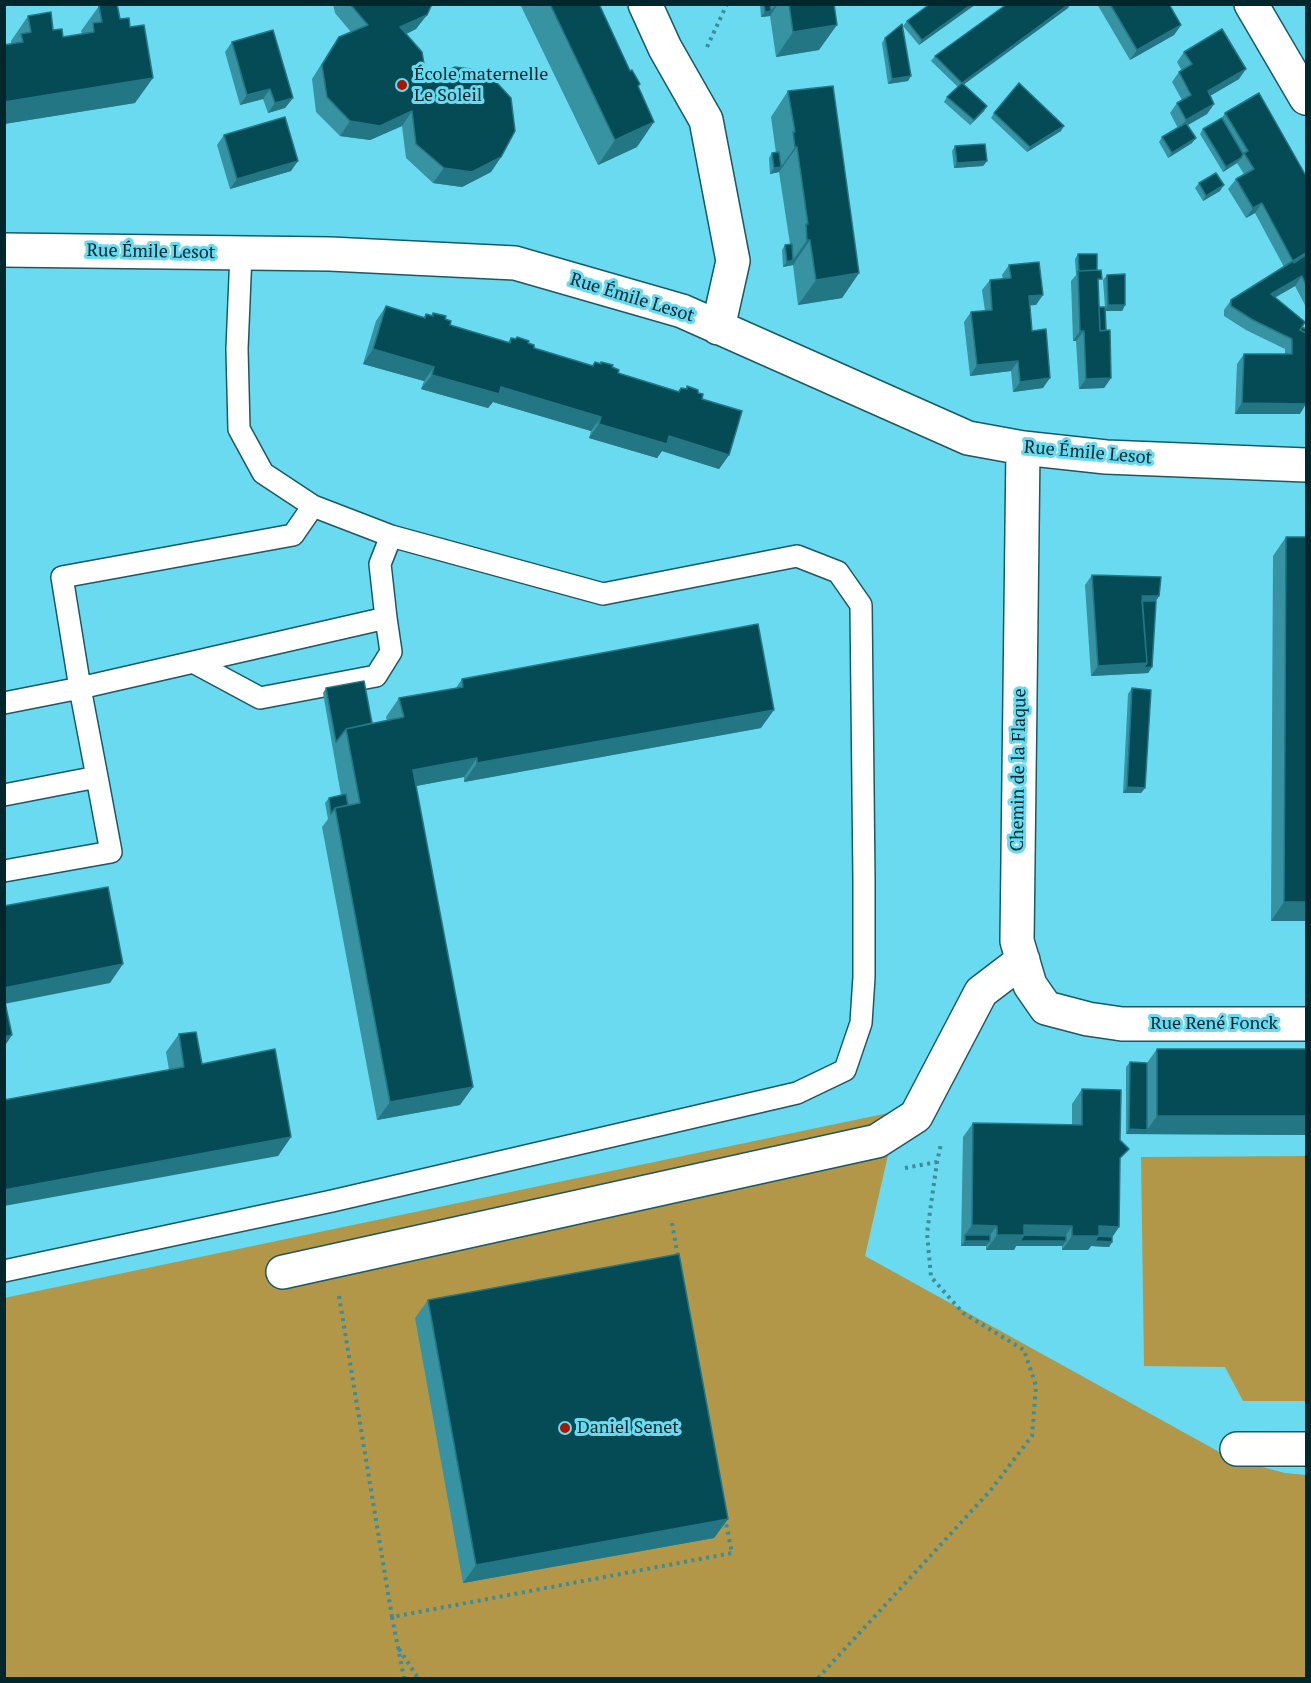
<!DOCTYPE html>
<html>
<head>
<meta charset="utf-8">
<style>
	body { margin:0 }
	#map { position:relative; width:1311px; height:1683px; overflow:hidden; background:#69daef; font-family:"PT Serif",serif }
	canvas { display:block }
	.frame { position:absolute; inset:0; border:6px solid #01272d; pointer-events:none }
</style>
</head>
<body>
<div id="map">
<canvas width="1311" height="1683"></canvas>
<div class="frame"></div>
</div>
<script>
const c = document.querySelector('canvas').getContext('2d');
c.lineJoin = 'round';
function fill(path, color) {
  c.fillStyle = color;
  c.fill(path, 'evenodd');
}
function shape(rows) {
  const path = new Path2D();
  for (const r of rows) {
    path.moveTo(r[0], r[1]);
    for (let i = 2; i < r.length; i += 2) path.lineTo(r[i], r[i + 1]);
  }
  return path;
}
function strokePath(path, color, width, dash) {
  c.strokeStyle = color;
  c.lineWidth = width;
  c.lineCap = dash ? 'butt' : 'round';
  c.setLineDash(dash || []);
  c.stroke(path);
}
function write(font, color, halo, rows, align = 'center') {
  c.font = font + ' "PT Serif",serif';
  c.lineWidth = 6;
  c.setLineDash([]);
  c.textBaseline = 'middle';
  c.strokeStyle = halo;
  c.fillStyle = color;
  for (const [text, x, y, turn = 0] of rows) {
    c.save();
    c.translate(x, y);
    c.rotate((+turn || 0) * Math.PI / 180);
    c.textAlign = isNaN(turn) ? turn : align;
    if (halo) c.strokeText(text, 0, 0);
    c.fillText(text, 0, 0);
    c.restore();
  }
}
const green = shape([
	[898,1111,865,1256,1232,1459,1285,1473,1306,1475,1306,1678,5,1678,4,1298],
	[1306,1156,1306,1401,1243,1401,1225,1367,1144,1366,1141,1157]
]);
const path = shape([
	[707,47,727,4],
	[905,1168,937,1162],
	[672,1223,678,1257],
	[339,1296,392,1617,732,1553,725,1518],
	[392,1617,404,1678],
	[399,1649,418,1678],
	[818,1678,990,1491,1032,1436,1036,1386,1024,1350,963,1313,931,1277,927,1233,937,1162,941,1144]
]);
const lane = shape([
	[313,506,293,535,62,577,80,688,386,618,380,564,391,536],
	[193,662,260,698,376,676,391,652,386,618],
	[4,703,80,688,97,777,4,795],
	[4,871,111,852,97,777],
	[4,1271,332,1201,797,1093,845,1070,861,1023,864,977,864,880,861,605,838,572,797,556,603,594,391,536,313,506,263,473,239,429,237,349,241,253]
]);
const street = shape([
	[645,4,665,48,706,120,733,261,718,328],
	[4,250,330,254,515,263,682,311,968,438,1023,448,1106,457,1306,465],
	[1023,448,1017,941,1030,985,1046,1008,1088,1019,1122,1024,1306,1024],
	[283,1272,877,1141,916,1116,981,992,1023,960],
	[1237,1449,1306,1449]
]);
const secondary = shape([
	[1251,4,1306,98]
]);
const wall = shape([
	[333,4,432,4,416,29,406,34,427,82,501,157,491,172,462,187,433,183,406,158,402,126,370,140,340,136,316,112,312,79,329,52,339,37,351,32,335,13],
	[520,4,599,4,638,87,637,147,598,165],
	[760,4,834,4,819,50,776,57,770,16,761,17],
	[976,4,919,45,903,26,907,21],
	[1007,4,1070,4,1068,8,964,84,987,106,984,111,970,125,944,102,947,97,958,87,931,61,935,56],
	[1097,4,1169,4,1181,25,1174,35,1130,60],
	[99,6,135,103,4,124,4,45,11,44,11,41,28,16,63,37,82,34,81,31],
	[885,38,908,81,888,84,882,43],
	[232,42,293,98,285,108,268,113,263,99,240,105,225,52],
	[1184,52,1239,79,1210,96,1214,104,1207,114,1188,125,1192,143,1168,158,1159,142,1162,137,1178,128,1170,113,1177,103,1182,100,1172,82,1179,72,1182,71,1177,62],
	[788,91,859,273,842,298,798,305,793,265,783,267,782,250,785,245,790,244,779,172,770,174,769,158,772,153,776,153,771,117],
	[994,113,1061,131,1027,152,991,118],
	[1225,113,1306,176,1306,307,1295,286,1275,297,1302,327,1300,414,1235,414,1237,364,1244,354,1285,354,1285,349,1246,330,1224,316,1224,310,1231,300,1284,267,1255,213,1246,218,1228,189,1236,179,1244,174,1237,163,1223,172,1200,134,1203,129,1222,118],
	[224,135,291,171,230,189,217,145],
	[955,146,987,161,983,166,954,168,952,151],
	[1199,183,1220,191,1203,201,1195,188],
	[1078,254,1098,285,1099,307,1105,307,1103,280,1107,275,1125,305,1122,311,1106,311,1106,330,1111,378,1104,388,1079,389,1076,341,1073,341,1071,281,1076,275,1075,259],
	[1009,265,1036,305,1030,305,1032,331,1043,388,1013,392,1011,371,970,376,964,322,971,312,985,311,982,290,990,280,1003,279,1002,275],
	[386,306,424,317,426,314,431,316,433,313,445,319,450,325,508,342,511,338,528,343,534,348,592,366,595,362,600,363,601,362,612,367,618,373,678,391,681,388,686,389,687,386,698,393,702,399,729,455,719,469,662,451,657,458,589,438,591,431,493,402,488,408,421,389,424,381,363,364,376,321],
	[1286,537,1306,921,1271,921,1273,556],
	[1092,575,1159,596,1156,601,1152,667,1148,673,1091,676,1085,585],
	[462,679,761,728,464,782,464,777,416,786,460,1105,377,1120,322,827,328,819,325,803,329,798,341,795,323,693,326,688,372,723,387,720,386,717,399,698,456,688],
	[1132,688,1145,788,1141,793,1123,793,1128,694],
	[179,1034,202,1064,291,1137,278,1156,169,1070,166,1052],
	[1157,1049,1306,1049,1306,1135,1126,1134,1126,1067,1130,1062,1147,1063],
	[1082,1089,1120,1162,1119,1227,1112,1237,1112,1242,1109,1247,1091,1246,1088,1250,1062,1250,1062,1246,1016,1246,1014,1250,986,1250,986,1246,961,1246,963,1137,973,1123,1072,1125,1072,1104],
	[428,1300,728,1519,714,1538,463,1583,415,1318]
]);
const shadedWall = shape([
	[776,4,778,4,770,16,761,17,765,12,771,11],
	[972,4,976,4,919,45,922,40],
	[1069,4,1070,4,1068,8,959,88,962,83],
	[427,15,416,29,390,42,400,27],
	[837,25,819,50,776,57,793,32],
	[1181,25,1174,35,1130,60,1137,50],
	[1246,69,1239,79,1201,101,1208,91],
	[911,76,908,81,888,84,892,79],
	[153,78,135,103,4,124,4,102],
	[270,89,263,99,240,105,247,95],
	[293,98,285,108,268,113,275,103],
	[1214,104,1207,114,1179,130,1186,120],
	[987,106,984,111,970,125,974,120],
	[412,111,402,126,370,140,340,136,350,121],
	[654,122,637,147,598,165,615,140],
	[1064,126,1061,131,1027,152,1030,147],
	[1196,138,1192,143,1168,158,1172,153],
	[795,147,797,147,779,172,770,174,774,168,781,167],
	[501,157,491,172,462,187,433,183,444,168],
	[1241,158,1237,163,1223,172,1226,167],
	[298,161,291,171,230,189,237,179],
	[987,161,983,166,954,168,957,163],
	[1224,185,1220,191,1203,201,1206,196],
	[1262,203,1255,213,1246,218,1253,208],
	[807,240,810,240,793,265,783,267,787,262,793,260],
	[1306,253,1306,258,1286,271,1293,261],
	[859,273,842,298,798,305,816,280],
	[1302,276,1295,286,1264,304,1271,294],
	[1043,295,1036,305,1022,306,1029,296],
	[1108,305,1125,305,1122,311,1105,311],
	[1080,331,1084,331,1076,341,1073,341],
	[373,349,434,367,424,381,363,364],
	[1018,361,1011,371,970,376,977,365],
	[432,375,501,387,601,417,591,431,493,402,488,408,421,389],
	[1050,378,1043,388,1013,392,1020,382],
	[1111,378,1104,388,1079,389,1086,379],
	[1242,403,1306,404,1300,414,1235,414],
	[599,424,669,436,729,455,719,469,662,451,657,458,589,438],
	[1142,596,1159,596,1152,606,1139,606],
	[1147,663,1152,667,1148,673,1091,676,1098,666],
	[774,710,761,728,464,782,477,763],
	[477,758,464,777,400,789,413,770],
	[1127,787,1145,788,1141,793,1123,793],
	[1284,902,1306,902,1306,921,1271,921],
	[123,964,110,983,4,1004,4,988],
	[12,1035,4,1047,4,1037],
	[473,1087,460,1105,377,1120,390,1102],
	[1157,1116,1306,1116,1306,1135,1126,1134,1129,1129,1147,1130],
	[291,1137,278,1156,4,1206,4,1190],
	[972,1225,997,1226,986,1240,965,1235],
	[1024,1225,1072,1226,1062,1241,1066,1241,1062,1246,1016,1246,1014,1250,986,1250,997,1235],
	[1099,1226,1119,1227,1109,1242,1112,1242,1109,1247,1091,1246,1088,1250,1062,1250,1072,1236],
	[965,1241,990,1241,986,1246,961,1246],
	[728,1519,714,1538,463,1583,476,1565]
]);
const building = shape([
	[106,4,117,4,120,19,129,18,130,27,144,25,153,78,4,102,4,45,23,42,21,34,31,32,28,16,51,12,53,30,62,29,63,37,94,32,93,23,102,22,99,6,106,4],
	[350,4,432,4,427,15,400,27,422,52,427,82,455,67,486,71,511,98,515,131,501,157,472,172,444,168,416,144,412,111,380,126,350,121,327,97,322,65,339,37,368,25,350,4],
	[550,4,599,4,630,71,632,70,640,84,638,86,654,122,615,140,550,4],
	[764,4,770,4,771,11,765,12,764,4],
	[789,4,834,4,837,25,793,32,789,4],
	[930,4,972,4,922,40,907,21,930,4],
	[1007,4,1069,4,962,83,935,56,1007,4],
	[1110,4,1169,4,1181,25,1137,50,1110,4],
	[902,24,911,76,892,79,885,38,902,24],
	[1222,29,1246,69,1208,91,1214,104,1186,120,1177,103,1191,95,1179,72,1192,64,1184,52,1222,29],
	[273,30,293,98,275,103,270,89,247,95,232,42,273,30],
	[962,83,987,106,974,120,947,97,962,83],
	[1019,83,1064,126,1030,147,994,113,1019,83],
	[833,86,859,273,816,280,810,240,807,240,806,224,808,224,797,147,795,147,793,132,795,132,788,91,833,86],
	[1259,93,1306,176,1306,253,1293,261,1294,263,1306,255,1306,285,1302,276,1271,294,1305,322,1300,330,1306,333,1306,404,1242,403,1244,354,1292,354,1292,339,1253,320,1231,306,1231,300,1293,261,1262,203,1253,208,1236,179,1254,169,1244,153,1248,151,1225,113,1259,93],
	[285,117,298,161,237,179,224,135,285,117],
	[1222,118,1243,154,1241,158,1226,167,1203,129,1222,118],
	[1186,123,1196,138,1172,153,1162,137,1186,123],
	[985,144,987,161,957,163,955,146,985,144],
	[779,152,781,167,774,168,772,153,779,152],
	[1216,173,1224,185,1206,196,1199,183,1216,173],
	[792,244,793,260,787,262,785,245,792,244],
	[1078,254,1097,254,1097,270,1079,271,1078,254],
	[1039,262,1043,295,1029,296,1032,331,1046,329,1050,378,1020,382,1018,361,977,365,971,312,992,310,990,280,1011,278,1009,265,1039,262],
	[1101,270,1102,279,1098,279,1100,331,1110,330,1111,378,1086,379,1084,331,1080,331,1078,271,1101,270],
	[1125,274,1125,305,1108,305,1107,275,1125,274],
	[386,306,425,318,426,314,433,316,433,313,446,316,445,319,451,321,450,325,510,343,511,338,516,339,517,337,529,341,528,343,534,345,534,348,593,366,595,362,601,364,601,362,613,365,612,367,619,370,618,373,679,392,681,388,687,389,687,386,698,390,698,393,703,394,702,399,742,411,729,455,669,436,667,444,599,424,601,417,501,387,499,394,432,375,434,367,373,349,386,306],
	[1099,307,1105,307,1106,330,1100,331,1099,307],
	[1302,327,1306,329,1306,333,1300,330,1302,327],
	[1286,537,1306,537,1306,902,1284,902,1286,537],
	[1092,575,1161,577,1159,596,1142,596,1147,663,1098,666,1092,575],
	[1142,601,1156,601,1152,667,1143,668,1147,663,1142,601],
	[758,624,774,710,477,763,477,758,413,770,473,1087,390,1102,335,808,360,803,346,729,404,717,399,698,463,687,462,679,758,624],
	[364,681,372,723,346,729,336,742,326,688,364,681],
	[1132,688,1151,690,1145,788,1127,787,1132,688],
	[346,794,348,805,335,808,331,814,329,798,346,794],
	[108,887,123,964,4,988,4,906,108,887],
	[4,998,12,1035,4,1037,4,998],
	[196,1032,202,1064,275,1049,291,1137,4,1190,4,1100,184,1067,179,1034,196,1032],
	[1157,1049,1306,1049,1306,1116,1157,1116,1157,1049],
	[1130,1062,1147,1063,1147,1130,1129,1129,1130,1062],
	[1082,1089,1121,1090,1120,1140,1129,1149,1120,1158,1119,1227,1099,1226,1099,1236,1072,1236,1072,1226,1024,1225,1024,1235,997,1235,997,1226,972,1225,973,1123,1082,1125,1082,1089],
	[965,1235,990,1235,990,1241,965,1241,965,1235],
	[1024,1235,1066,1236,1066,1241,1020,1241,1024,1235],
	[1098,1236,1112,1237,1112,1242,1095,1241,1098,1236],
	[679,1254,728,1519,476,1565,428,1300,679,1254]
]);
const markers = [
	[402,85,6,"#a81703"],
	[565,1428,6,"#a81703"]
];
const poiNames = [
	["École maternelle",414,75],
	["Le Soleil",414,96],
	["Daniel Senet",577,1428]
];
const streetNames = [
	["Rue Émile Lesot",151,252,1],
	["Rue Émile Lesot",632,298,17],
	["Rue Émile Lesot",1088,453,5],
	["Chemin de la Flaque",1019,770,-89],
	["Rue René Fonck",1214,1024]
];
fill(green, '#b29748');
strokePath(lane, '#1b5964', 24);
strokePath(street, '#1b5964', 36);
strokePath(secondary, '#1b5964', 36);
strokePath(path, '#3c8c9a', 4, [3, 4.5]);
strokePath(lane, '#fff', 21);
strokePath(street, '#fff', 33);
strokePath(secondary, '#fff', 33);
fill(wall, '#3792a2');
fill(shadedWall, '#237684');
fill(building, '#054b56');
strokePath(building, '#237684', 1.5);
for (const [x, y, r, color] of markers) {
  const dot = new Path2D();
  dot.arc(x, y, r, 0, 2 * Math.PI);
  c.fillStyle = color;
  c.fill(dot);
  strokePath(dot, '#69daef', 2);
}
write('18px', '#01272d', '#69daef', poiNames, 'left');
write('18px', '#01272d', '#69daef', streetNames);
</script>
</body>
</html>
